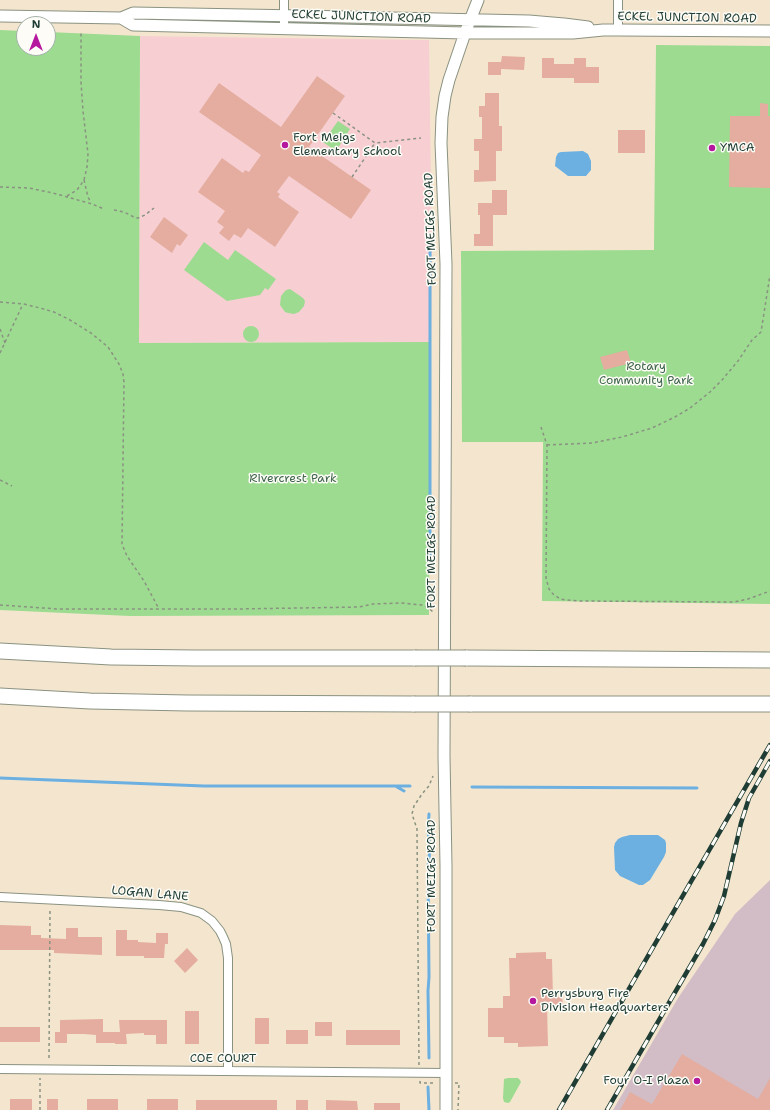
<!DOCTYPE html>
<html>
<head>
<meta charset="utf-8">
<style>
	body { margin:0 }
	#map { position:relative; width:770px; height:1110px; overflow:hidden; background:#f4e6ce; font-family:"Shantell Sans",sans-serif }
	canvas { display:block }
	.north { position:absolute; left:16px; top:16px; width:40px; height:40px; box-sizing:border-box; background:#fdfcf7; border:1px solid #a4b0a9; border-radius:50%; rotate:0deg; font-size:11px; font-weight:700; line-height:16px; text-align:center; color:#1f3d34 }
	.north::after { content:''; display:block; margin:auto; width:14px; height:18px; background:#b5179e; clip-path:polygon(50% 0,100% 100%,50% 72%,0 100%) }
</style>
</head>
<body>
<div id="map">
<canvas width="770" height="1110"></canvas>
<div class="north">N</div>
</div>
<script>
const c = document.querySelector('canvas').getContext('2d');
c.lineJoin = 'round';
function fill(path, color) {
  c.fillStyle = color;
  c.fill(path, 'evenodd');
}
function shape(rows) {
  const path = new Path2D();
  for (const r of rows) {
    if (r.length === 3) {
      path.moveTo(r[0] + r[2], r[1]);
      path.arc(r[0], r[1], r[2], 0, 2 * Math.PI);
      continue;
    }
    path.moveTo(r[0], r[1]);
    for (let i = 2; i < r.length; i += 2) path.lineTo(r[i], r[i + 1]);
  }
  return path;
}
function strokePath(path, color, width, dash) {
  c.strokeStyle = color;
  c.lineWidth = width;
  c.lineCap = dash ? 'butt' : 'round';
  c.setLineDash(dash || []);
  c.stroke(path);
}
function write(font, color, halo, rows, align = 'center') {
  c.font = font + ' "Shantell Sans",sans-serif';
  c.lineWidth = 3;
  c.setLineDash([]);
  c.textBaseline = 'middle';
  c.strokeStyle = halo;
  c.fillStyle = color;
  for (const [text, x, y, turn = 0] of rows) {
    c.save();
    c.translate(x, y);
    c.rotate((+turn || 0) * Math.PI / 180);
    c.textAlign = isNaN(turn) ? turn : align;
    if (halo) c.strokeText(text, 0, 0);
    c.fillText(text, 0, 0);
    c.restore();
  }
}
const built = shape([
	[140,36,429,40,432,250,431,342,139,343]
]);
const industrial = shape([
	[770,880,770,1110,613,1110,678,998,735,914]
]);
const green = shape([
	[0,30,24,31,24,48,48,48,48,32,140,36,139,343,431,342,429,615,130,616,0,610],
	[656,45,770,46,770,604,542,601,543,442,462,442,461,251,654,250],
	[338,121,350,129,336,151,323,142],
	[204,242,228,260,235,250,276,279,268,290,265,288,260,295,227,301,184,270],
	[290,289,303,298,305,301,304,306,299,312,294,314,288,313,285,312,280,305,281,296,286,290],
	[251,334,8],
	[508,1078,518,1078,520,1080,521,1082,510,1102,508,1103,504,1102,503,1098,504,1079]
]);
const water = shape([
	[583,151,588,154,591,161,591,170,586,176,568,176,555,166,556,157,558,153,561,152],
	[630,835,658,835,665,840,666,843,666,852,664,857,650,880,643,885,639,885,620,876,615,870,614,847,615,843,618,839,622,837]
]);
const stream = shape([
	[430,561,430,242],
	[0,778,204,786,410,786],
	[397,787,404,791],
	[472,787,697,788],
	[428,867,430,849,428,830,429,814],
	[428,873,429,977,428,991,429,1058],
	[428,1087,429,1110]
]);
const building = shape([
	[502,56,525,57,524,70,501,69,501,75,488,75,488,62,501,62],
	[542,58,554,58,554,64,574,64,574,58,586,58,586,67,599,67,599,83,574,83,574,78,542,78],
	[317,76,345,96,309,147,371,190,351,219,289,176,277,192,280,194,278,197,299,212,275,247,248,228,241,238,234,234,229,241,219,233,224,227,217,222,225,211,198,192,222,158,243,173,245,170,249,172,261,155,199,112,219,83,281,127],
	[485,93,499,93,499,126,502,126,502,151,496,151,496,181,474,182,474,170,479,170,479,151,474,151,474,139,482,139,482,117,479,117,479,106,485,106],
	[760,103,768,104,768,116,770,116,770,188,729,187,730,116,760,116],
	[618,130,645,130,645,153,618,153],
	[492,190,507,190,507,215,493,215,493,246,474,246,474,234,480,234,480,215,478,215,478,203,492,203],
	[164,217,188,235,180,246,177,244,172,253,150,237],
	[627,350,631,363,604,370,600,357],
	[0,925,31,926,31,935,41,935,41,938,66,939,66,928,78,928,78,937,102,937,102,955,54,953,54,950,0,950],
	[116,930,127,930,127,940,138,940,138,942,156,943,156,933,168,933,168,944,165,944,164,958,144,958,144,956,116,956],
	[187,948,198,960,185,973,174,961],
	[546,952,546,959,552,959,553,997,562,997,563,1005,547,1005,548,1046,518,1047,518,1043,504,1043,504,1037,488,1037,488,1008,503,1008,503,996,510,996,509,958,516,958,516,953],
	[185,1011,199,1011,199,1044,185,1044],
	[255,1018,269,1018,269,1044,255,1044],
	[103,1019,103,1032,120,1032,119,1020,167,1020,167,1044,156,1044,156,1035,144,1035,144,1033,126,1034,127,1044,115,1044,115,1043,96,1043,96,1035,84,1034,67,1034,67,1043,55,1043,55,1032,60,1032,60,1020],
	[315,1022,332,1022,332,1036,315,1036],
	[0,1027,40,1027,40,1042,0,1042],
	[286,1030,308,1030,308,1044,286,1044],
	[346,1030,400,1030,400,1045,346,1045],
	[682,1054,758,1099,770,1078,770,1110,620,1110,630,1092,652,1104],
	[10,1099,32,1099,32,1110,10,1110],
	[47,1099,58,1099,58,1110,47,1110],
	[87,1099,118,1099,118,1110,87,1110],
	[147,1099,178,1099,178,1110,147,1110],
	[196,1100,277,1100,277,1110,196,1110],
	[296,1100,308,1100,308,1110,296,1110],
	[326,1100,357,1101,358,1110,326,1110],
	[374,1103,400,1103,400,1110,374,1110]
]);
const path = shape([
	[333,113,375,143,421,138],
	[352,177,375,143],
	[84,180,88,197,91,203],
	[0,187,29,188,53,193,92,204,104,209],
	[67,196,77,190,84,180,87,167,88,154,83,111,81,82,81,33],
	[114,210,124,212,136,218,138,218,145,215,154,208],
	[0,302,24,304,40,308,54,312,70,320,91,333,108,347,119,364,123,374,124,382,122,544,127,556,144,581,159,609],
	[0,329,5,343],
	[0,353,23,304],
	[541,427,547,445,546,578,549,589,553,594,560,599,566,600,581,601,734,602,748,599,770,591],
	[547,445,592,443,622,437,652,428,675,417,690,408,710,392,722,380,738,361,752,340,761,332,770,275],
	[0,480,12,486],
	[0,605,58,609,238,609,359,607,373,604,401,603,422,605,427,607,432,611,434,614],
	[49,1058,50,910],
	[419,1065,417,829,412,814,414,806,422,794,429,786,433,776],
	[420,1081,420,1083,435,1083],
	[455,1083,459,1083,458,1110],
	[40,1110,40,1078]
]);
const minor = shape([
	[284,28,284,0],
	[618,30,618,0],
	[0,897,159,905,181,907,201,913,212,921,220,931,223,937,226,944,228,958,228,1071],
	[0,1069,446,1073]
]);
const tertiary = shape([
	[0,16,121,18,133,13,301,16,529,21,564,24,588,27],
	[121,18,133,25,465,33,573,33,603,30,618,30,770,31],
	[446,1110,446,866,444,755,446,264,441,143,442,117,445,96,449,80,465,33,478,0]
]);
const motorway = shape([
	[0,651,111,657,196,658,415,658],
	[466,658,770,660],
	[0,696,90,701,187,703,414,704],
	[470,704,770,704]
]);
const rail = shape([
	[559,1110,770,745],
	[607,1110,703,944,715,920,724,896,741,823,749,798,770,761]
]);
const motorwayBridge = shape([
	[415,658,466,658],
	[414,704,470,704]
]);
const markers = [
	[285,145,4,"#b5179e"],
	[712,148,4,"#b5179e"],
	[533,1001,4,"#b5179e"],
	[697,1081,4,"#b5179e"]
];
const streetNames = [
	["ECKEL JUNCTION ROAD",361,17,2],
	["ECKEL JUNCTION ROAD",687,18,1],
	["FORT MEIGS ROAD",431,229,-92],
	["FORT MEIGS ROAD",432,552,-90],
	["FORT MEIGS ROAD",432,876,-90],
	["LOGAN LANE",150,894,5],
	["COE COURT",223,1059]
];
const poiNames = [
	["Fort Meigs",293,138],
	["Elementary School",293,152],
	["YMCA",720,148],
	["Perrysburg Fire",541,994],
	["Division Headquarters",541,1008],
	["Four O-I Plaza",689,1081,"right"]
];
const parkNames = [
	["Rotary",646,367],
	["Community Park",646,381],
	["Rivercrest Park",293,479]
];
fill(built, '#f7cfd3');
fill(industrial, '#d2bdc7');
fill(green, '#9cdb90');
fill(water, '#6cb0e2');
strokePath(stream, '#6cb0e2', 3);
fill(building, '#e4ad9f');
strokePath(minor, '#8a9281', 10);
strokePath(tertiary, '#8a9281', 13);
strokePath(motorway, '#8a9281', 17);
strokePath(path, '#8a9281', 1.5, [3, 3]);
strokePath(minor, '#fff', 8);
strokePath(tertiary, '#fff', 11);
strokePath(motorway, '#fff', 15);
strokePath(rail, '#1f3d34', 4.5);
strokePath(rail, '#fdfcf7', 3, [9]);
strokePath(motorwayBridge, '#8a9281', 17, []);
strokePath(motorwayBridge, '#fff', 15);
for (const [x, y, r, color] of markers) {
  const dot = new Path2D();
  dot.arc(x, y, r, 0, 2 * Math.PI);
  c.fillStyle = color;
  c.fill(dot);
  strokePath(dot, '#fdfcf7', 1.5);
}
write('12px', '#1f3d34', '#fdfcf7', streetNames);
write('12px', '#1f3d34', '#fdfcf7', poiNames, 'left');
write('12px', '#3e644b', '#fdfcf7', parkNames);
</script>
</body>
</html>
